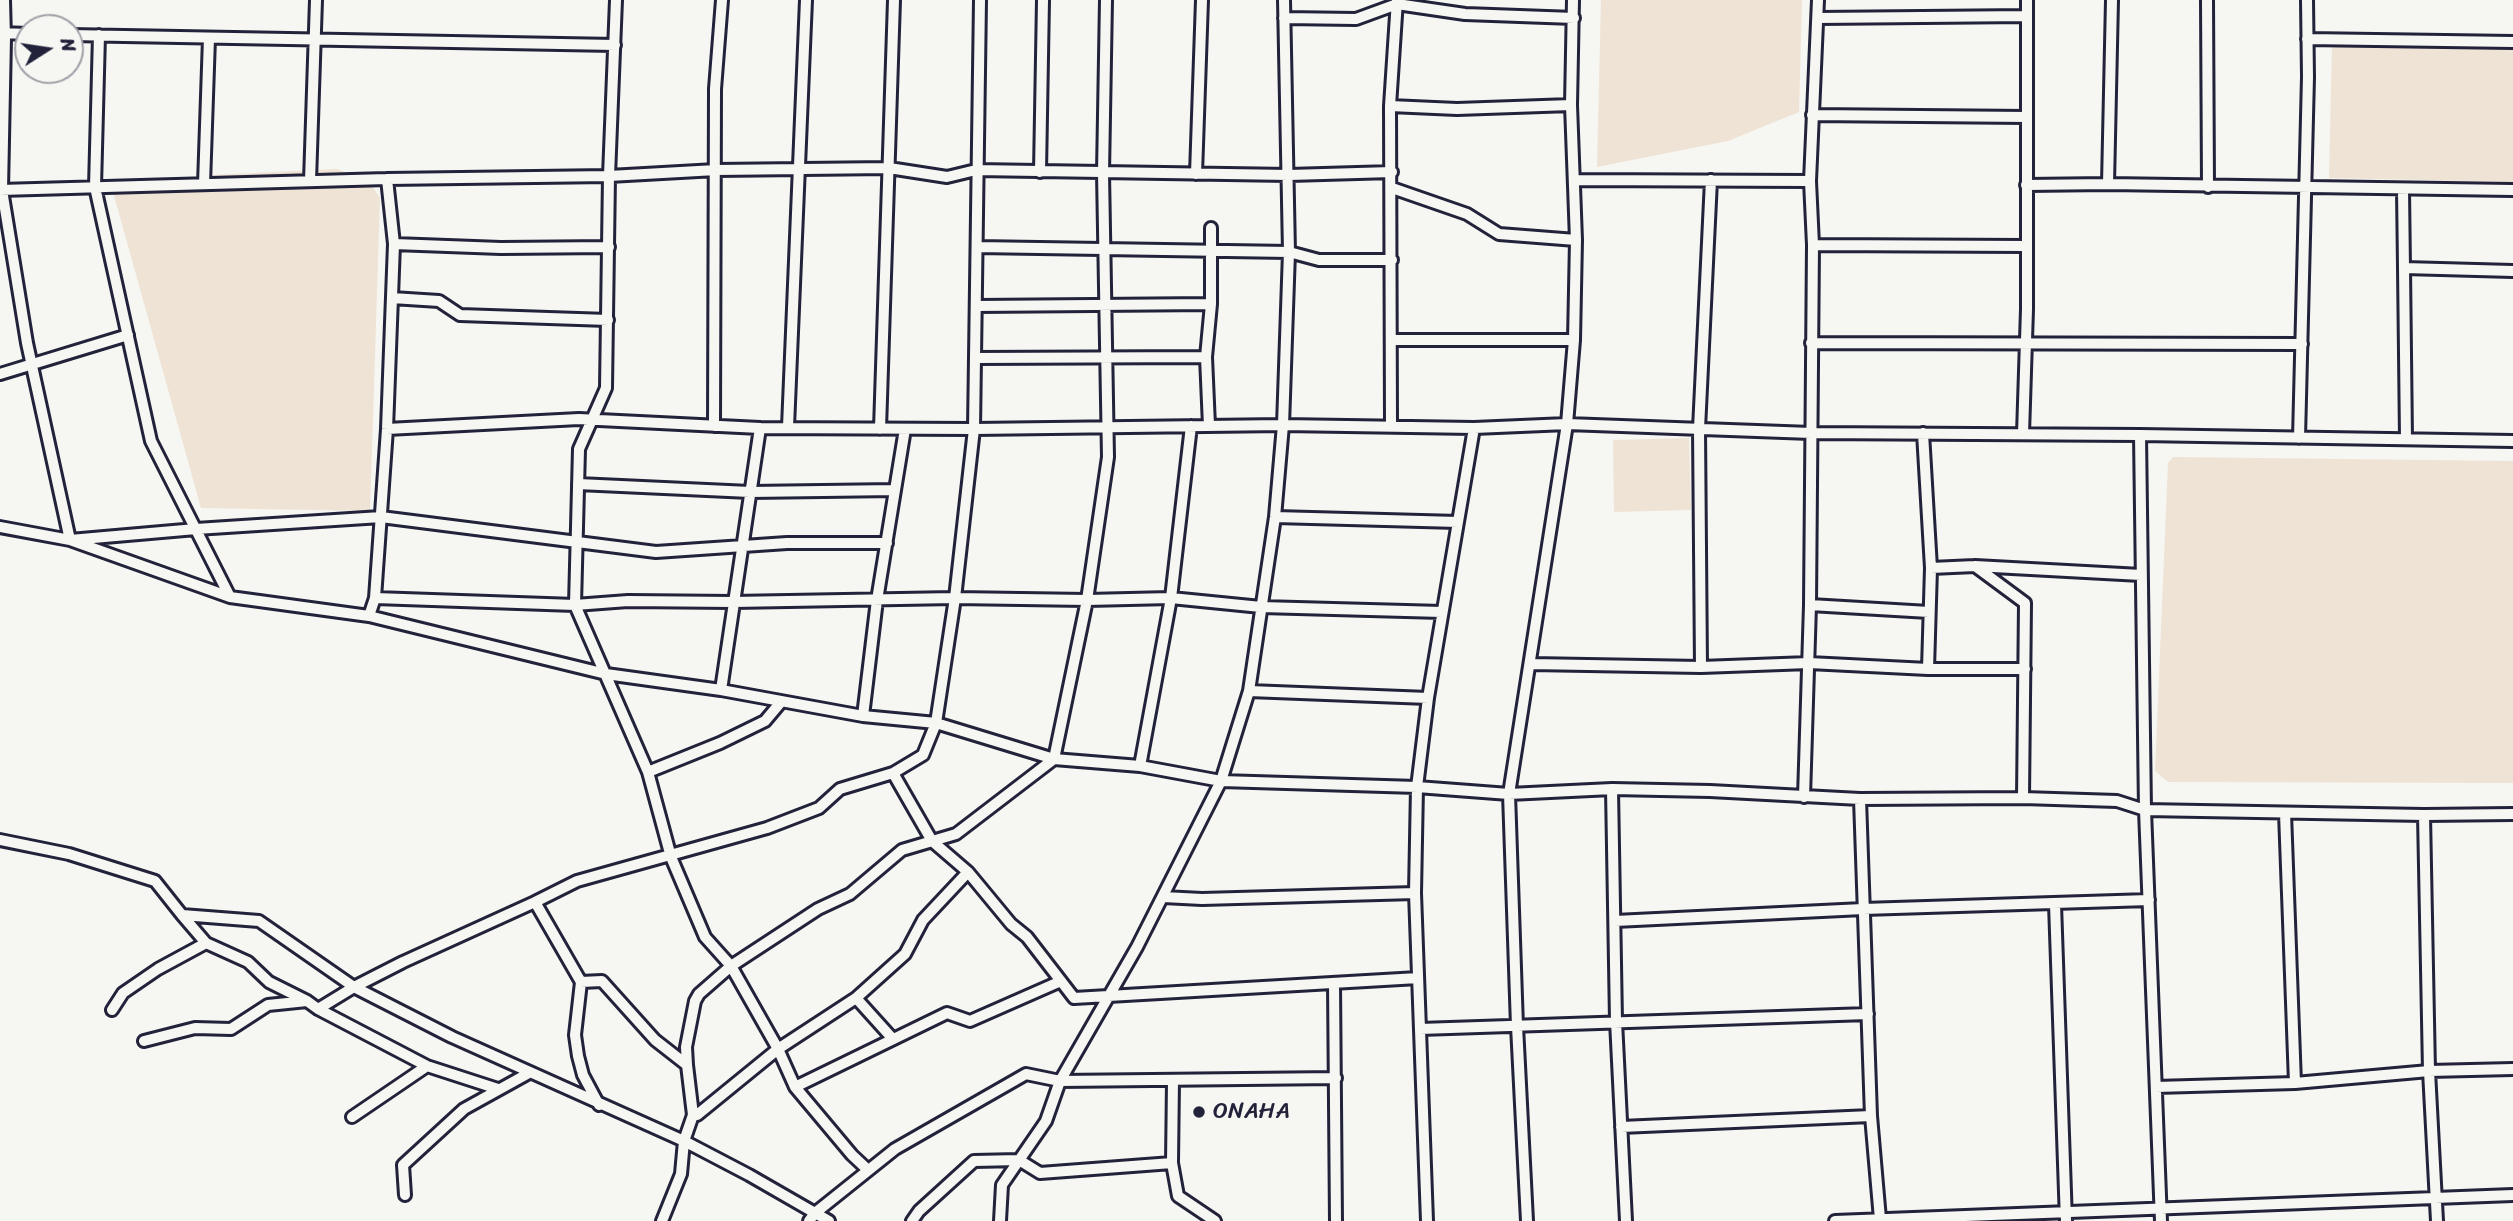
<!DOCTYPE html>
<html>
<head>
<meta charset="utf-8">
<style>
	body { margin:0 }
	#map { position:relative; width:2513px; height:1221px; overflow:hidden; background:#f6f6f2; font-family:Sriracha,sans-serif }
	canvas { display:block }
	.north { position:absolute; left:14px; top:14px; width:70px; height:70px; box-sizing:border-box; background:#f6f6f2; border:2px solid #a1a1a9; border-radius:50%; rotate:78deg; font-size:19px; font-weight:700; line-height:28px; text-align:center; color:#22223b }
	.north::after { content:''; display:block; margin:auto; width:24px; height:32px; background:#22223b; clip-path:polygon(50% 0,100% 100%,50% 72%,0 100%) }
</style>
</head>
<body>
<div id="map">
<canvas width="2513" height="1221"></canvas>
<div class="north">N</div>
</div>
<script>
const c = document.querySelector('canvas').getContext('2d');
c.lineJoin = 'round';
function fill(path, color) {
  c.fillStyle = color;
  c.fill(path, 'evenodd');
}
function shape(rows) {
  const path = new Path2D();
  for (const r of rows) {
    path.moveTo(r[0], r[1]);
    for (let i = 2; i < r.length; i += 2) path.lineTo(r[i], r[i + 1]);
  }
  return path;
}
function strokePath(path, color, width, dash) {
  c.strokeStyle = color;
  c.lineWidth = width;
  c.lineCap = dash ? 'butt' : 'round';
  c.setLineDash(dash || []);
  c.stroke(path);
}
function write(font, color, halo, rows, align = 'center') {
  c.font = font + ' Sriracha,sans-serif';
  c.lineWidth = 5;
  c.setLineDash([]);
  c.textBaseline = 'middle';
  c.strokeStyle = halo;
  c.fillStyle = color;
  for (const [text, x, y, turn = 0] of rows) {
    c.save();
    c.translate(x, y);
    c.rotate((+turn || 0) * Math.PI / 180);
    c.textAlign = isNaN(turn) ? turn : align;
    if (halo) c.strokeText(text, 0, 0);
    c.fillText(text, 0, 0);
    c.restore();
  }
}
const built = shape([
	[1601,0,1802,0,1799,112,1728,141,1597,167],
	[2332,44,2513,49,2513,182,2329,178],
	[337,169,369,181,380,198,370,511,201,508,113,192,210,175],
	[1689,438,1691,510,1614,512,1613,440],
	[2173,457,2513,461,2513,783,2168,782,2155,771,2168,463]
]);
const minor = shape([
	[4,0,5,38,2,190,27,343,70,540,230,597,369,616,606,674,721,690,863,716,936,723,1054,759,1140,766,1221,781,1417,787,1509,794,1612,789,1710,791,1860,799,2023,798,2117,801,2145,810,2424,815,2513,814],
	[616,0,609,176,606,388,579,449,575,605,648,772,671,857,705,937,731,966,778,1049,795,1087,852,1155,868,1170],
	[2207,0,2208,187],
	[1284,18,1356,19,1397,4,1465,14,1574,18],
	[1818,18,2027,16],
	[0,33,28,34],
	[70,35,615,45],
	[99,35,95,187,151,441,230,597],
	[2307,39,2513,42],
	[1390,106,1457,109,1571,105],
	[1812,115,2027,117],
	[1040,172,1043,0],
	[1196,174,1202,0],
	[1574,180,1810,181],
	[310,181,316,0],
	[204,184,209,38],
	[2108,184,2513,190],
	[2026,185,2108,184,2112,0],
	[1392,188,1467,214,1499,234,1576,240],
	[0,190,387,179,609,176,716,170,889,168,947,177,976,170,1289,175,1392,172],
	[2403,190,2404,268,2513,271],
	[394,244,501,248,609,247],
	[1813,245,2027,246],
	[977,247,1289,252,1319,260,1392,260],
	[2404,268,2406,439],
	[392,298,439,301,460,315,608,320],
	[977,306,1211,304],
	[1392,340,1574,340],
	[1811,343,2302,344],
	[975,358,1206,357],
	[0,374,128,335],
	[1391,425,1390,106,1397,0],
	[714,426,715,89,722,0],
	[1209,426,1206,357,1211,304,1211,228],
	[788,427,806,0],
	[387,429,579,419,760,428,974,429,1283,425,1474,428,1567,424,1811,433,2140,435],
	[880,429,894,0],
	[1923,433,1931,568,1928,669],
	[2023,434,2027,309,2027,0],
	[2299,438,2308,77,2307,0],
	[578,484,750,492,895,490],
	[1275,517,1458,522],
	[0,527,70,540,196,529,381,517,656,552,787,543,887,543],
	[1975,566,2025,603,2023,798],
	[1931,568,1975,566,2141,575],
	[375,598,575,605,628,601,733,602,955,598,1087,600,1171,598,1261,607,1442,612],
	[1810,605,1929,612],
	[369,616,375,598,387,429,394,244,387,179],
	[1531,664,1701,667,1809,663,1928,669,2025,669],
	[1701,667,1699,429,1711,180],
	[721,690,760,428],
	[1249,691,1428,698],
	[863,716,877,600,905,429],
	[1140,766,1171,598,1191,426],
	[648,772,720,743,765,721,781,702],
	[893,773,932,841,968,872,1011,924,1027,937,1074,998,1418,978],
	[1612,789,1616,1021,1626,1221],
	[1804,797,1810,605,1813,245,1810,181,1818,0],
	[1860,799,1871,1116,1880,1219],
	[2285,813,2295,1083],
	[2424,815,2429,1071,2437,1221],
	[0,840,69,854,155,881,182,915,259,921,354,987,452,1037,684,1141,749,1175,829,1221],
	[1163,897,1202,899,1415,893],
	[535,902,581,982,602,981,655,1040,687,1065,693,1115,684,1141,681,1174,662,1221],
	[2055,904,2066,1221],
	[182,915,206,943,248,962,269,982,307,1001,318,1009,427,1066,498,1089],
	[1615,921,1863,909,2149,900],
	[581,982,575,1035,578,1056,583,1075,599,1105],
	[1334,983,1336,1221],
	[856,998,892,1038],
	[318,1009,354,987,403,962,535,902,577,881,767,828,819,808,840,789,893,773,923,755,936,723,955,598,974,429,980,0],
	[112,1010,123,993,158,969,206,943],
	[1420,1029,1868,1014],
	[144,1041,195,1028,231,1029,268,1005,307,1001],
	[687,1065,686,1047,695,1001,699,994,731,966,818,909,850,894,902,850,956,834,1054,759,1087,600,1108,457,1103,173,1106,0],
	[1173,1081,1172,1163,1178,1196,1215,1221],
	[795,1087,947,1013,970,1021,1061,981],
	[2156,1087,2295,1083,2429,1071,2513,1069],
	[693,1115,697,1115,778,1049,856,998,905,954,923,920,968,872],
	[352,1117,427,1066],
	[1621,1127,1871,1116],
	[405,1195,403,1165,464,1109,529,1073],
	[809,1221,815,1213,895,1149,1026,1074,1060,1081,1336,1078],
	[912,1221,919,1211,974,1161,1019,1160,1040,1173,1172,1163],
	[1000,1221,1002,1185,1046,1121,1060,1081,1137,947,1221,781,1249,691,1275,517,1283,425,1289,252,1284,0],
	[1427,1221,1415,893,1417,787,1428,698,1474,428],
	[1527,1221,1517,1026,1509,794,1567,424,1574,340,1576,240,1571,105,1573,0],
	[1835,1221,2513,1195],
	[2161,1221,2145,810,2140,435,2513,441]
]);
const markers = [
	[1199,1112,7,"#22223b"]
];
const poiNames = [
	["ONAHA",1213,1112]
];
fill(built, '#efe3d5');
strokePath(minor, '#22223b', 16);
strokePath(minor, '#f6f6f2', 10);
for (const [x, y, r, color] of markers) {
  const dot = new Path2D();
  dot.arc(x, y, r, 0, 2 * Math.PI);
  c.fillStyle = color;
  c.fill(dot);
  strokePath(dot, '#f6f6f2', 2.5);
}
write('23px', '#22223b', '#f6f6f2', poiNames, 'left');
</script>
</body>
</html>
